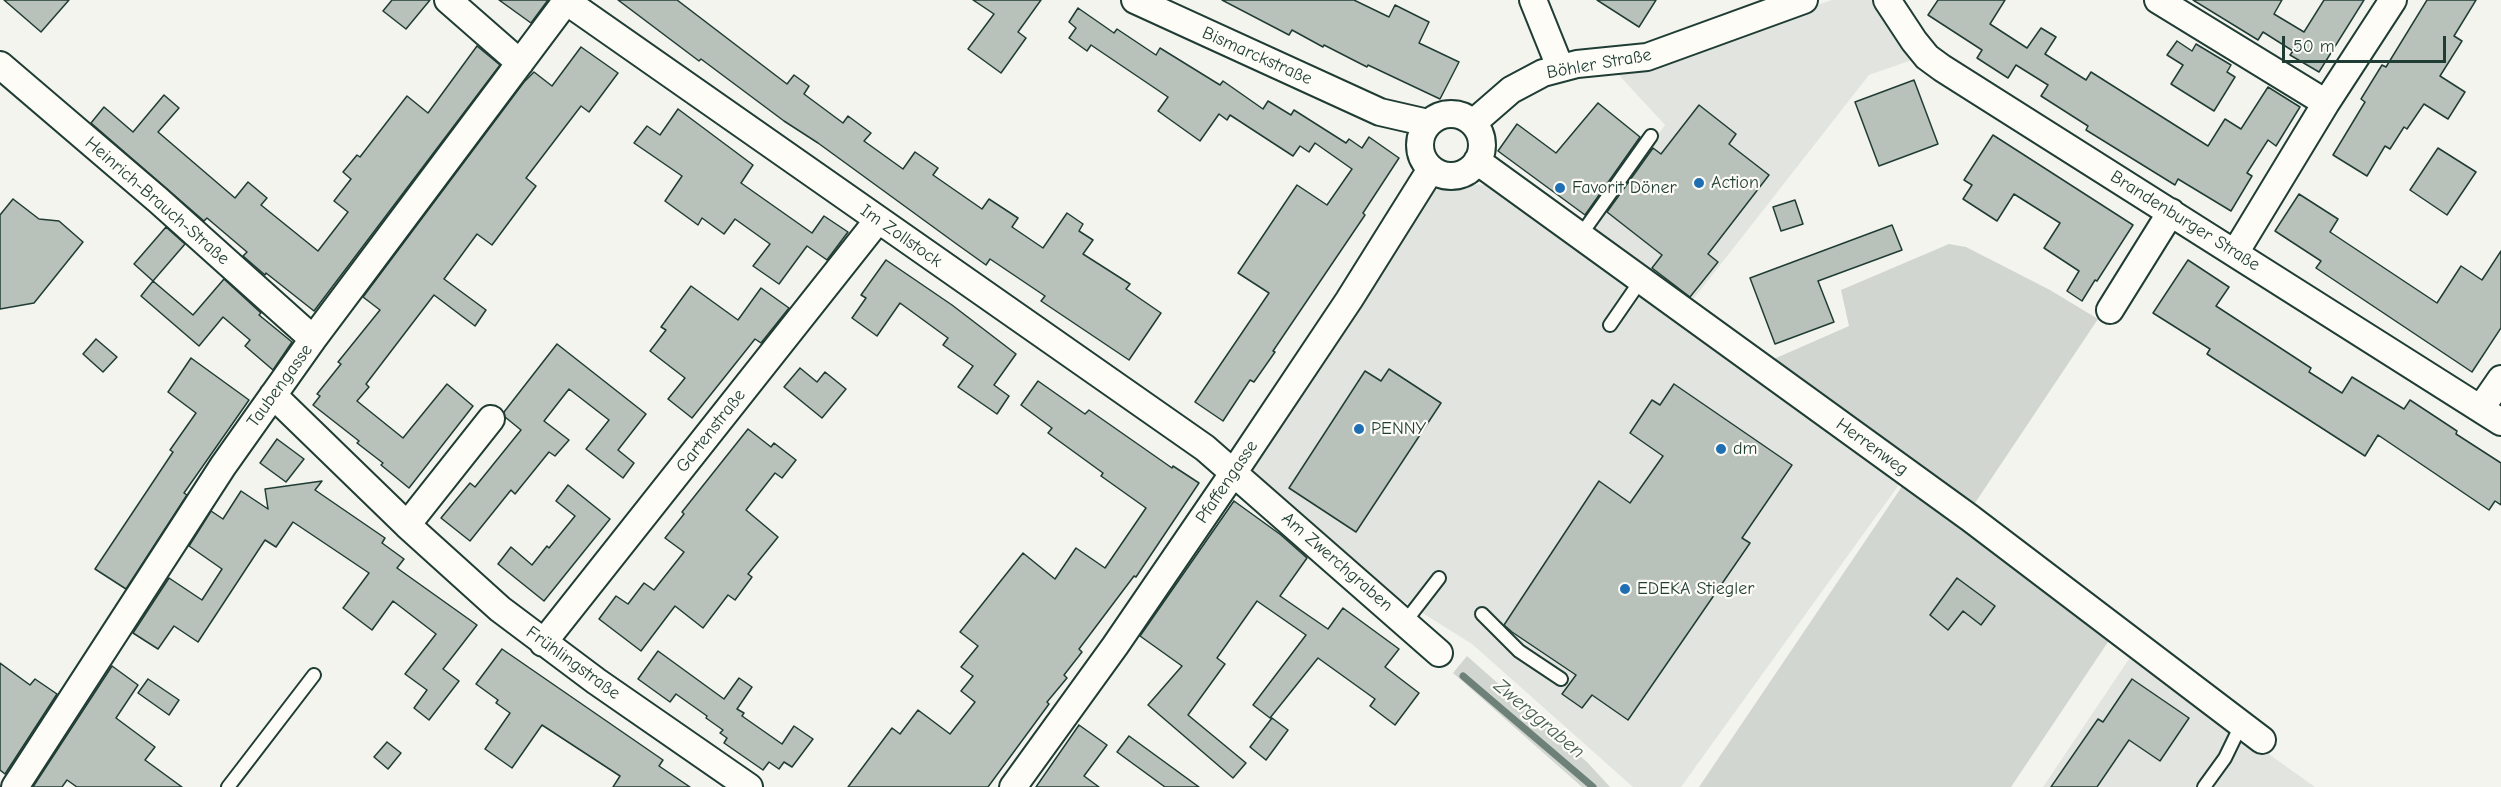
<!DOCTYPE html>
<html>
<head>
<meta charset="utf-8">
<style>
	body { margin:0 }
	#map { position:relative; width:2501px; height:787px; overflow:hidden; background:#f4f4ef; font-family:"Comic Neue",sans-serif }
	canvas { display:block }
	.scale { position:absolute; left:2282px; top:36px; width:164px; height:27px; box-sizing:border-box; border:3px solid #1f3d34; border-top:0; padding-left:8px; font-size:18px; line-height:21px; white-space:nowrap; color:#1f3d34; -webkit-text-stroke:4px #fdfcf7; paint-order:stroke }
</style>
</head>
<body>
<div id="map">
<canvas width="2501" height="787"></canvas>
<div class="scale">50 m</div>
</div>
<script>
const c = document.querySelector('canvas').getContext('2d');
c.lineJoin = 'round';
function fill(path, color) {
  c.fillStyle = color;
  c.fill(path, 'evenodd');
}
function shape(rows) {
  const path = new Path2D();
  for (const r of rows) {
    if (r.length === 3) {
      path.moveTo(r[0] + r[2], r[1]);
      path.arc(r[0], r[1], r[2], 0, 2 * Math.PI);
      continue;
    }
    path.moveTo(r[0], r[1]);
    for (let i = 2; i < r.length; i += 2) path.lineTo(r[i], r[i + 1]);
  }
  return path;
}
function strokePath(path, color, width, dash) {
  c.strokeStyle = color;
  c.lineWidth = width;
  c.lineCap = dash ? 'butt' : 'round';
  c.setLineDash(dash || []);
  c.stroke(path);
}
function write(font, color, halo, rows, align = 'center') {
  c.font = font + ' "Comic Neue",sans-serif';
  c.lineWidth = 4.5;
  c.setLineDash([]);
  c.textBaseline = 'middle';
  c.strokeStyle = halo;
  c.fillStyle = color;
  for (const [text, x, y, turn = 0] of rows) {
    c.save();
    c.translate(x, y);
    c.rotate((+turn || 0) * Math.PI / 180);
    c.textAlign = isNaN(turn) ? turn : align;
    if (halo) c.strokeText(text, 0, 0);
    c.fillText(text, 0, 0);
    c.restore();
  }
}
const built = shape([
	[1832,0,1898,0,1935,52,1869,75,1692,301,1911,468,1681,787,1633,787,1472,644,1400,599,1244,467,1440,183,1489,185,1582,242,1665,125,1617,73],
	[2131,656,2315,787,2043,787]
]);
const green = shape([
	[1949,244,1966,247,2050,290,2098,319,1971,509,1767,362,1849,326,1841,290],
	[1905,482,2114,633,2011,787,1699,787],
	[1467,656,1588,763,1610,787,1582,787,1453,673]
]);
const stream = shape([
	[1463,676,1593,787]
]);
const building = shape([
	[4,0,69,0,41,32,4,0],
	[392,0,430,0,406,29,383,11,392,0],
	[499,0,548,0,531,23,499,0],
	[618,0,677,0,787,84,794,75,809,86,804,94,843,123,848,116,871,133,864,141,903,169,915,152,938,168,933,175,982,209,989,199,1018,218,1012,227,1043,248,1067,213,1083,224,1079,231,1093,240,1083,254,1130,284,1126,289,1161,313,1129,360,1041,301,1045,296,990,259,986,265,958,245,818,143,784,121,701,59,699,61,618,0],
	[973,0,1041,0,1018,32,1026,38,1001,73,968,49,994,14,973,0],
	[1222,0,1354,0,1389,17,1395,5,1429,22,1419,43,1459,62,1440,99,1368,65,1367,67,1324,45,1323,47,1292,30,1289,35,1222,0],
	[1597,0,1656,0,1639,27,1597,0],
	[1938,0,2005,0,1990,24,2027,48,2041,28,2056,37,2045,54,2086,80,2091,72,2208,146,2225,119,2241,129,2268,87,2300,107,2276,146,2268,140,2247,173,2252,176,2231,211,2178,179,2175,185,2086,130,2088,126,2041,96,2048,85,2016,65,2008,78,1977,58,1982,50,1928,15,1938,0],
	[2193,0,2282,0,2274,14,2304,32,2324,0,2364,0,2319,72,2290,55,2293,51,2263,32,2258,40,2193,0],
	[2427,0,2476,0,2454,36,2462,41,2440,76,2465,92,2448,119,2424,104,2407,129,2404,127,2390,149,2385,146,2367,176,2333,155,2365,102,2361,99,2382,65,2386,67,2427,0],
	[1078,8,1114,33,1117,29,1156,55,1160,48,1220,85,1223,81,1263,109,1268,101,1291,115,1294,110,1346,143,1349,139,1362,148,1369,137,1399,158,1363,213,1365,215,1273,351,1275,352,1254,382,1250,380,1223,421,1195,402,1269,293,1238,273,1297,185,1327,205,1352,169,1315,143,1309,152,1300,146,1293,156,1230,115,1227,120,1219,114,1200,141,1158,111,1168,97,1091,45,1087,51,1069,38,1076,28,1069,22,1078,8],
	[2177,41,2192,51,2196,44,2231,65,2227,72,2235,77,2214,111,2171,84,2183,65,2167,55,2177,41],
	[477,46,500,65,314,311,266,273,265,275,243,256,247,252,207,218,204,221,91,123,104,107,133,132,164,95,179,108,158,132,235,198,248,182,267,198,261,205,318,251,348,212,334,201,351,179,343,172,357,155,360,157,407,96,428,113,477,46],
	[581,47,618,73,589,112,581,106,526,178,536,186,492,245,477,234,444,279,486,310,475,326,434,295,366,384,369,387,357,401,403,438,447,384,473,406,409,488,381,465,383,463,357,443,359,441,313,405,320,396,317,394,341,364,338,362,380,310,363,297,524,82,534,72,552,86,581,47],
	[1914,80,1938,144,1879,166,1855,102,1914,80],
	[1598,103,1640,137,1585,215,1498,151,1517,124,1556,153,1598,103],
	[1699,105,1736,134,1729,144,1769,175,1708,254,1718,262,1690,297,1652,268,1662,255,1607,212,1653,148,1661,154,1699,105],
	[678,109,753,165,741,183,812,233,824,216,848,232,827,260,807,246,779,284,753,266,770,244,735,219,724,234,702,218,698,225,665,201,682,176,634,143,647,126,660,135,678,109],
	[1993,135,2133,225,2097,281,2095,280,2082,301,2067,291,2079,271,2044,248,2060,223,2014,194,1997,221,1963,199,1972,185,1964,180,1993,135],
	[2438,148,2476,172,2447,215,2410,190,2438,148],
	[2299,194,2338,219,2330,232,2437,303,2461,266,2482,280,2501,251,2501,328,2472,372,2316,268,2321,261,2275,231,2299,194],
	[13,199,39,219,59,221,83,242,34,303,0,309,0,215,13,199],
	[1795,200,1803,224,1781,231,1773,207,1795,200],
	[1892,225,1902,250,1818,281,1834,322,1775,344,1750,278,1892,225],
	[166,227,185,244,153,281,134,264,166,227],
	[886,260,952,305,1016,354,994,385,1009,396,997,414,958,387,973,366,943,345,948,338,900,303,877,336,852,318,866,298,861,295,886,260],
	[2188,260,2229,287,2216,306,2311,368,2309,372,2342,393,2352,377,2404,409,2410,400,2457,431,2456,434,2501,463,2501,505,2495,501,2489,510,2378,435,2365,456,2207,354,2210,349,2153,313,2188,260],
	[224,279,261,313,259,315,292,342,273,370,245,346,250,340,223,317,199,346,141,296,153,281,193,315,224,279],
	[691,286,738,320,761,288,789,308,761,343,755,339,692,418,668,399,685,378,650,351,666,330,661,327,691,286],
	[96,339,117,357,103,372,83,354,96,339],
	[557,344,646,414,618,450,634,463,623,478,586,449,609,420,569,389,544,421,569,440,555,456,549,452,515,494,511,490,470,541,441,518,470,483,475,487,521,430,505,417,504,412,557,344],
	[191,358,249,400,184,493,187,495,126,589,95,569,173,452,170,450,196,413,168,392,191,358],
	[800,368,817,382,825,372,846,389,822,418,784,387,800,368],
	[1389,369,1441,403,1356,532,1289,488,1365,371,1381,381,1389,369],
	[1038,381,1085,414,1089,410,1172,468,1173,466,1199,483,1136,577,1134,576,1079,649,1082,652,1064,675,1067,678,1047,702,1049,704,988,787,848,787,892,728,900,734,918,710,950,734,975,702,961,691,973,676,961,667,978,646,960,632,1023,553,1055,579,1076,548,1105,568,1146,508,1101,476,1103,473,1048,433,1052,428,1021,405,1038,381],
	[1674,384,1792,465,1742,538,1750,543,1628,720,1592,695,1582,708,1562,694,1576,675,1512,632,1504,625,1599,481,1630,503,1663,456,1630,433,1652,400,1660,405,1674,384],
	[748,429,771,447,774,443,796,460,782,478,775,473,746,510,778,537,748,574,752,577,735,600,728,595,703,628,675,606,641,651,599,619,616,596,628,604,644,583,654,590,684,552,665,538,684,514,682,512,748,429],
	[277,439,304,459,286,482,260,463,277,439],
	[322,481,315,490,385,538,382,543,404,559,397,568,477,625,443,669,459,681,429,720,414,708,427,690,405,674,436,634,393,601,372,630,343,608,369,573,293,522,276,547,265,540,198,642,174,626,158,649,133,633,169,578,202,600,222,569,189,546,211,511,223,519,241,491,268,509,265,489,322,481],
	[568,485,610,519,544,601,498,564,511,547,532,565,547,546,549,548,575,516,556,501,568,485],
	[1234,501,1281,535,1307,558,1280,596,1328,629,1343,608,1399,649,1385,667,1419,693,1395,725,1370,706,1375,699,1318,658,1270,718,1253,705,1306,635,1257,601,1217,658,1225,664,1188,715,1246,763,1233,778,1148,705,1182,666,1140,636,1234,501],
	[1957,578,1995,606,1981,625,1963,611,1948,630,1930,615,1957,578],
	[502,649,663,760,659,766,690,787,613,787,620,776,542,725,512,768,485,749,510,713,496,703,498,700,476,684,502,649],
	[658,651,724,699,739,678,752,687,737,709,744,713,742,716,782,744,794,726,813,739,792,767,784,762,779,769,769,762,763,770,724,743,727,738,720,733,723,730,706,718,707,716,676,694,670,702,638,679,658,651],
	[0,663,30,685,35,679,57,694,5,774,0,770,0,663],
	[112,666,138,685,116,718,155,747,145,760,182,787,77,787,67,780,62,787,33,787,112,666],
	[148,679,179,700,169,715,138,693,148,679],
	[2132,679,2189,718,2160,761,2129,740,2097,787,2051,787,2098,719,2103,722,2132,679],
	[1272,718,1288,730,1266,760,1250,747,1272,718],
	[1079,725,1107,745,1084,776,1099,787,1036,787,1079,725],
	[1129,736,1199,787,1165,787,1117,752,1129,736],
	[387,742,401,753,388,769,374,757,387,742]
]);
const service = shape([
	[1580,236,1651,136],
	[1610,325,1641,280],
	[1482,614,1519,651,1561,679],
	[1405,622,1439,578],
	[228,787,314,675],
	[2204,787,2225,758,2241,725]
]);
const minor = shape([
	[448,0,520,63],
	[1135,0,1380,112,1428,123],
	[1533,0,1560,67],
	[1887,0,1914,41,1927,57,1942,68,2501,422],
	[2158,0,2326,103],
	[566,1,1205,448,1439,653],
	[0,65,158,200,313,339],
	[1451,145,31],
	[1473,123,1511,90,1543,73,1577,64,1647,57,1804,0],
	[1477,161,1970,518,2262,740],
	[2235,253,2326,103,2393,0],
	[2110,310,2171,212],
	[273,395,407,525,500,609,596,681,749,787],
	[2481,408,2501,379],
	[407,525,491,419],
	[543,643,878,220],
	[15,787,223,466,313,339,567,0],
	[1013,787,1115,646,1234,472,1349,300,1431,169]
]);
const markers = [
	[1699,183,6,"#1f6fb2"],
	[1560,188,6,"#1f6fb2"],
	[1359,429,6,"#1f6fb2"],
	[1721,449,6,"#1f6fb2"],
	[1625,589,6,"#1f6fb2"]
];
const streetNames = [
	["Bismarckstraße",1257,56,24],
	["Böhler Straße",1599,64,-10],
	["Heinrich-Brauch-Straße",157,201,41],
	["Brandenburger Straße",2185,221,32],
	["Im Zollstock",901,236,35],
	["Taubengasse",280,386,-54],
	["Gartenstraße",711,431,-52],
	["Herrenweg",1872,447,36],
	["Pfaffengasse",1227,482,-56],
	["Am Zwerchgraben",1337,562,41],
	["Frühlingstraße",573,663,36]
];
const poiNames = [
	["Action",1711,183],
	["Favorit Döner",1572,188],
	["PENNY",1371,429],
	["dm",1733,449],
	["EDEKA Stiegler",1637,589]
];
const waterNames = [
	["Zwerggraben",1539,719,40]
];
fill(built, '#e2e5df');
fill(green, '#d1d6d1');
strokePath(stream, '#6e8179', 7);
fill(building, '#b9c1bb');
strokePath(building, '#1f3d34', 1.5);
strokePath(service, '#1f3d34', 16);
strokePath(minor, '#1f3d34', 30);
strokePath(service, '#fdfcf7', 12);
strokePath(minor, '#fdfcf7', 26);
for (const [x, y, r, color] of markers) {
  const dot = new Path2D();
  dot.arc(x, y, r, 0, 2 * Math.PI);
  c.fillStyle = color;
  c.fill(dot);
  strokePath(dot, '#fdfcf7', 2);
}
write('18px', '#1f3d34', '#fdfcf7', streetNames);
write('18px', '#1f3d34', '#fdfcf7', poiNames, 'left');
write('italic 20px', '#475f56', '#fdfcf7', waterNames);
</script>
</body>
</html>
